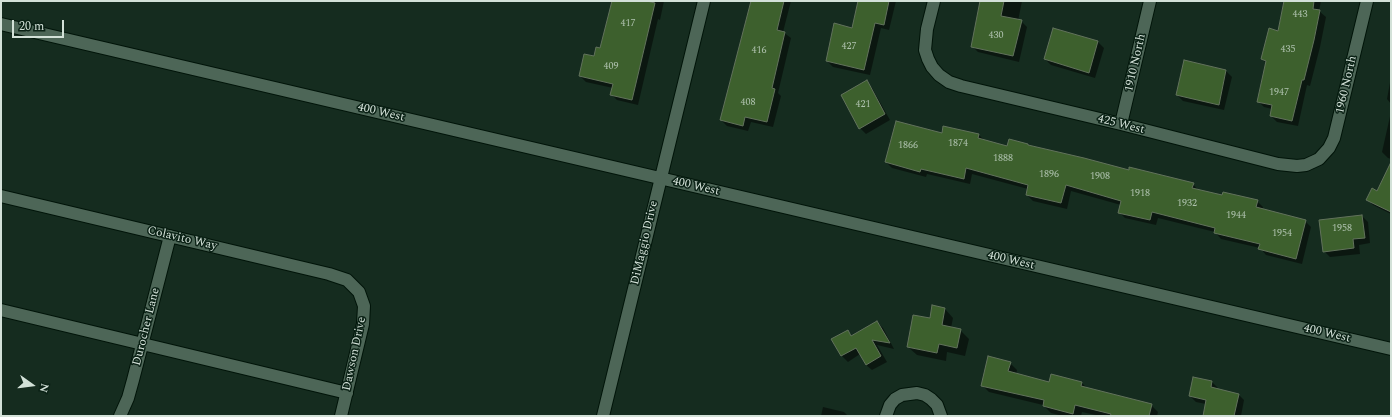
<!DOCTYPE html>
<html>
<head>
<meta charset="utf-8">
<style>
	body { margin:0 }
	#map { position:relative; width:1392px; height:417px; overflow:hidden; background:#152c1f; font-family:Spectral,serif }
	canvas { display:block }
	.frame { position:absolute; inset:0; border:2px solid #d3e1d8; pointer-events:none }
	.north { position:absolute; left:12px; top:365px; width:40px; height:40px; -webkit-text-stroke:3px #0b2216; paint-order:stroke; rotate:104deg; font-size:11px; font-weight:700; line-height:16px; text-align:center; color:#d3e1d8 }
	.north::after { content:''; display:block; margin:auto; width:14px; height:18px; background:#d3e1d8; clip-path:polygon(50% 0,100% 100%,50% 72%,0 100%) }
	.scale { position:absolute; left:12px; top:20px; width:52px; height:18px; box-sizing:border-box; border:2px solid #d3e1d8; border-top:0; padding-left:5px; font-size:12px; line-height:14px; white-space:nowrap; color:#d3e1d8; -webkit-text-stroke:3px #0b2216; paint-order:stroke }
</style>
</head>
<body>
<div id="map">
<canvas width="1392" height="417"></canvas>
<div class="frame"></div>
<div class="north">N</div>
<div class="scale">20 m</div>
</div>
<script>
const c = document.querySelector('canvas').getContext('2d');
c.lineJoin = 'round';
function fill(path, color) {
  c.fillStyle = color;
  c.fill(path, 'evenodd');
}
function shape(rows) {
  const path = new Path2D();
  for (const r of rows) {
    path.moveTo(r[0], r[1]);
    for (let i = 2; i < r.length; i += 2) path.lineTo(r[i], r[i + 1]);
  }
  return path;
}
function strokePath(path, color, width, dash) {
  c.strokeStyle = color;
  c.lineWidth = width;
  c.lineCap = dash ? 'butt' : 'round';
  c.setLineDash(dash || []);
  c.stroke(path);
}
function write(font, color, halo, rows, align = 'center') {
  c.font = font + ' Spectral,serif';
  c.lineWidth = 3;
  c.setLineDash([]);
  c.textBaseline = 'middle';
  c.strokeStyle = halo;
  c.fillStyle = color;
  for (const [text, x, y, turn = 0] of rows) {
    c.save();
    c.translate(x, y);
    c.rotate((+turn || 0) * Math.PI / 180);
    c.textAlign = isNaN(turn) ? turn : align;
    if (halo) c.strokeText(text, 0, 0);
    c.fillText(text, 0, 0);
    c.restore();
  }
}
const shadow = shape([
	[612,1,664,1,660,20,658,19,638,105,617,100,611,94,613,88,586,82,580,76,601,49],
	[751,1,791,1,783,32,791,38,778,93,781,96,773,127,751,122,748,131,727,126,721,120],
	[859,1,896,1,889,30,881,28,870,75,833,67,827,61,853,29],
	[982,1,1022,1,1018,21,1021,21,1027,27,1019,62,978,52,972,46],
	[1285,1,1321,1,1319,11,1326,17,1320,47,1310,86,1307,85,1298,126,1277,122,1271,116,1272,109,1264,107,1258,101,1267,64,1262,59,1278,32],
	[1054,29,1098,42,1104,48,1095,78,1051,65,1045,59],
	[1185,61,1226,71,1232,77,1224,110,1183,101,1177,95],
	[1391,77,1391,104,1387,99],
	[866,82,872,88,890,120,866,134,860,128],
	[1391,112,1391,159,1388,158,1382,152],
	[942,134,979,135,985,141,1008,148,1028,145,1129,171,1193,184,1199,191,1223,196,1257,201,1263,207,1263,210,1305,221,1311,227,1302,264,1266,255,1260,248,1221,239,1215,232,1158,218,1156,225,1125,218,1119,212,1121,205,1071,191,1067,209,1033,201,1027,195,1028,189,972,174,970,184,927,174,926,177,892,168,886,162],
	[1391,169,1391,214,1373,205,1367,199,1378,192],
	[1362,216,1368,222,1370,243,1359,245,1360,254,1330,257,1324,251],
	[945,309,953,318,951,328,960,330,969,339,965,356,947,352,946,361,917,355,908,347,930,319],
	[877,322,883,328,894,349,877,345,887,362,872,370,866,365,860,354,848,362,842,356,832,340,847,331,852,336],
	[1010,363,1017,370,1016,375,1049,383,1081,382,1087,388,1151,405,1158,412,1157,416,1100,416,1082,412,1081,416,1063,416,1051,413,1043,405,989,392,982,385],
	[1212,382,1218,388,1217,390,1238,394,1244,400,1241,416,1204,416,1206,404,1196,402,1190,396],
	[823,407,844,412,848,416,821,416]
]);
const building = shape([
	[612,1,647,1,655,3,632,100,610,95,613,84,579,76,584,54,594,56,596,47,600,48,612,1],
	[751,1,784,1,777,30,785,32,772,88,775,89,767,122,745,117,743,126,720,120,751,1],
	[858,1,889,1,884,25,875,23,864,70,826,61,834,23,852,28,858,1],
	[980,1,1004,1,1001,16,1022,20,1013,56,971,47,980,1],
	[1284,1,1314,1,1313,9,1320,10,1314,40,1304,80,1302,80,1292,121,1270,116,1272,105,1257,102,1266,61,1261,59,1269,28,1278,31,1284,1],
	[1053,28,1098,41,1089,73,1044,59,1053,28],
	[1184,60,1226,70,1219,105,1176,95,1184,60],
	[867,80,885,114,859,129,841,95,867,80],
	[896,121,942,133,943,126,979,134,978,138,1007,146,1009,139,1028,144,1028,145,1084,158,1129,170,1129,167,1194,183,1192,188,1222,195,1223,192,1258,200,1256,207,1306,220,1296,259,1258,249,1260,244,1214,233,1215,228,1152,212,1150,220,1118,213,1121,201,1066,185,1061,203,1026,195,1028,185,966,168,964,179,921,169,920,172,885,162,896,121],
	[1391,162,1391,212,1366,200,1372,188,1377,191,1391,162],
	[1362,215,1365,238,1353,239,1354,248,1323,252,1319,220,1362,215],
	[932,305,945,308,942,325,961,329,957,348,939,344,937,353,907,347,913,315,930,318,932,305],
	[877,321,890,343,872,340,881,356,866,365,856,348,841,356,831,339,848,330,851,336,877,321],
	[988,356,1011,362,1008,371,1049,382,1051,374,1082,382,1081,386,1152,404,1149,416,1110,416,1111,414,1075,405,1073,414,1043,406,1044,400,981,386,988,356],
	[1193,377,1212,381,1211,387,1239,394,1234,416,1203,416,1206,400,1189,396,1193,377]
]);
const minor = shape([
	[934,1,927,29,925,50,928,59,932,67,939,75,949,82,961,86,1121,124,1278,164,1297,166,1306,165,1319,159,1329,148,1334,138,1367,1],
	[1,24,1391,349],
	[1121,124,1150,1],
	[1,196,329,274,347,280,359,292,364,306,363,324,341,416],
	[1,310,347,393],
	[120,416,128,398,133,380,170,236],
	[603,416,704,1],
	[886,416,890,405,895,399,902,395,917,393,925,395,931,399,937,405,941,416]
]);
const numberNames = [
	["443",1300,15],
	["417",628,24],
	["430",996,36],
	["427",849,47],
	["435",1288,50],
	["416",759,51],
	["409",611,67],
	["1947",1279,93],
	["408",748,103],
	["421",863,105],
	["1874",958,144],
	["1866",908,146],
	["1888",1003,159],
	["1896",1049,175],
	["1908",1100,177],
	["1918",1140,194],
	["1932",1187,204],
	["1944",1236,216],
	["1958",1342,229],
	["1954",1282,234]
];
const streetNames = [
	["1910 North",1136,63,-77],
	["1960 North",1347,85,-77],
	["400 West",381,113,13],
	["425 West",1121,125,14],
	["400 West",696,187,13],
	["Colavito Way",182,239,13],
	["DiMaggio Drive",645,243,-77],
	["400 West",1011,261,13],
	["Durocher Lane",147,327,-76],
	["400 West",1327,334,13],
	["Dawson Drive",355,354,-78]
];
fill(shadow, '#0007');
fill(building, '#3d602d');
strokePath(building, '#62725c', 1);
strokePath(minor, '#011409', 14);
strokePath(minor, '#4d6657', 12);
write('10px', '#aec1ad', null, numberNames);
write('12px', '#d3e1d8', '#0b2216', streetNames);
</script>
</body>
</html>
